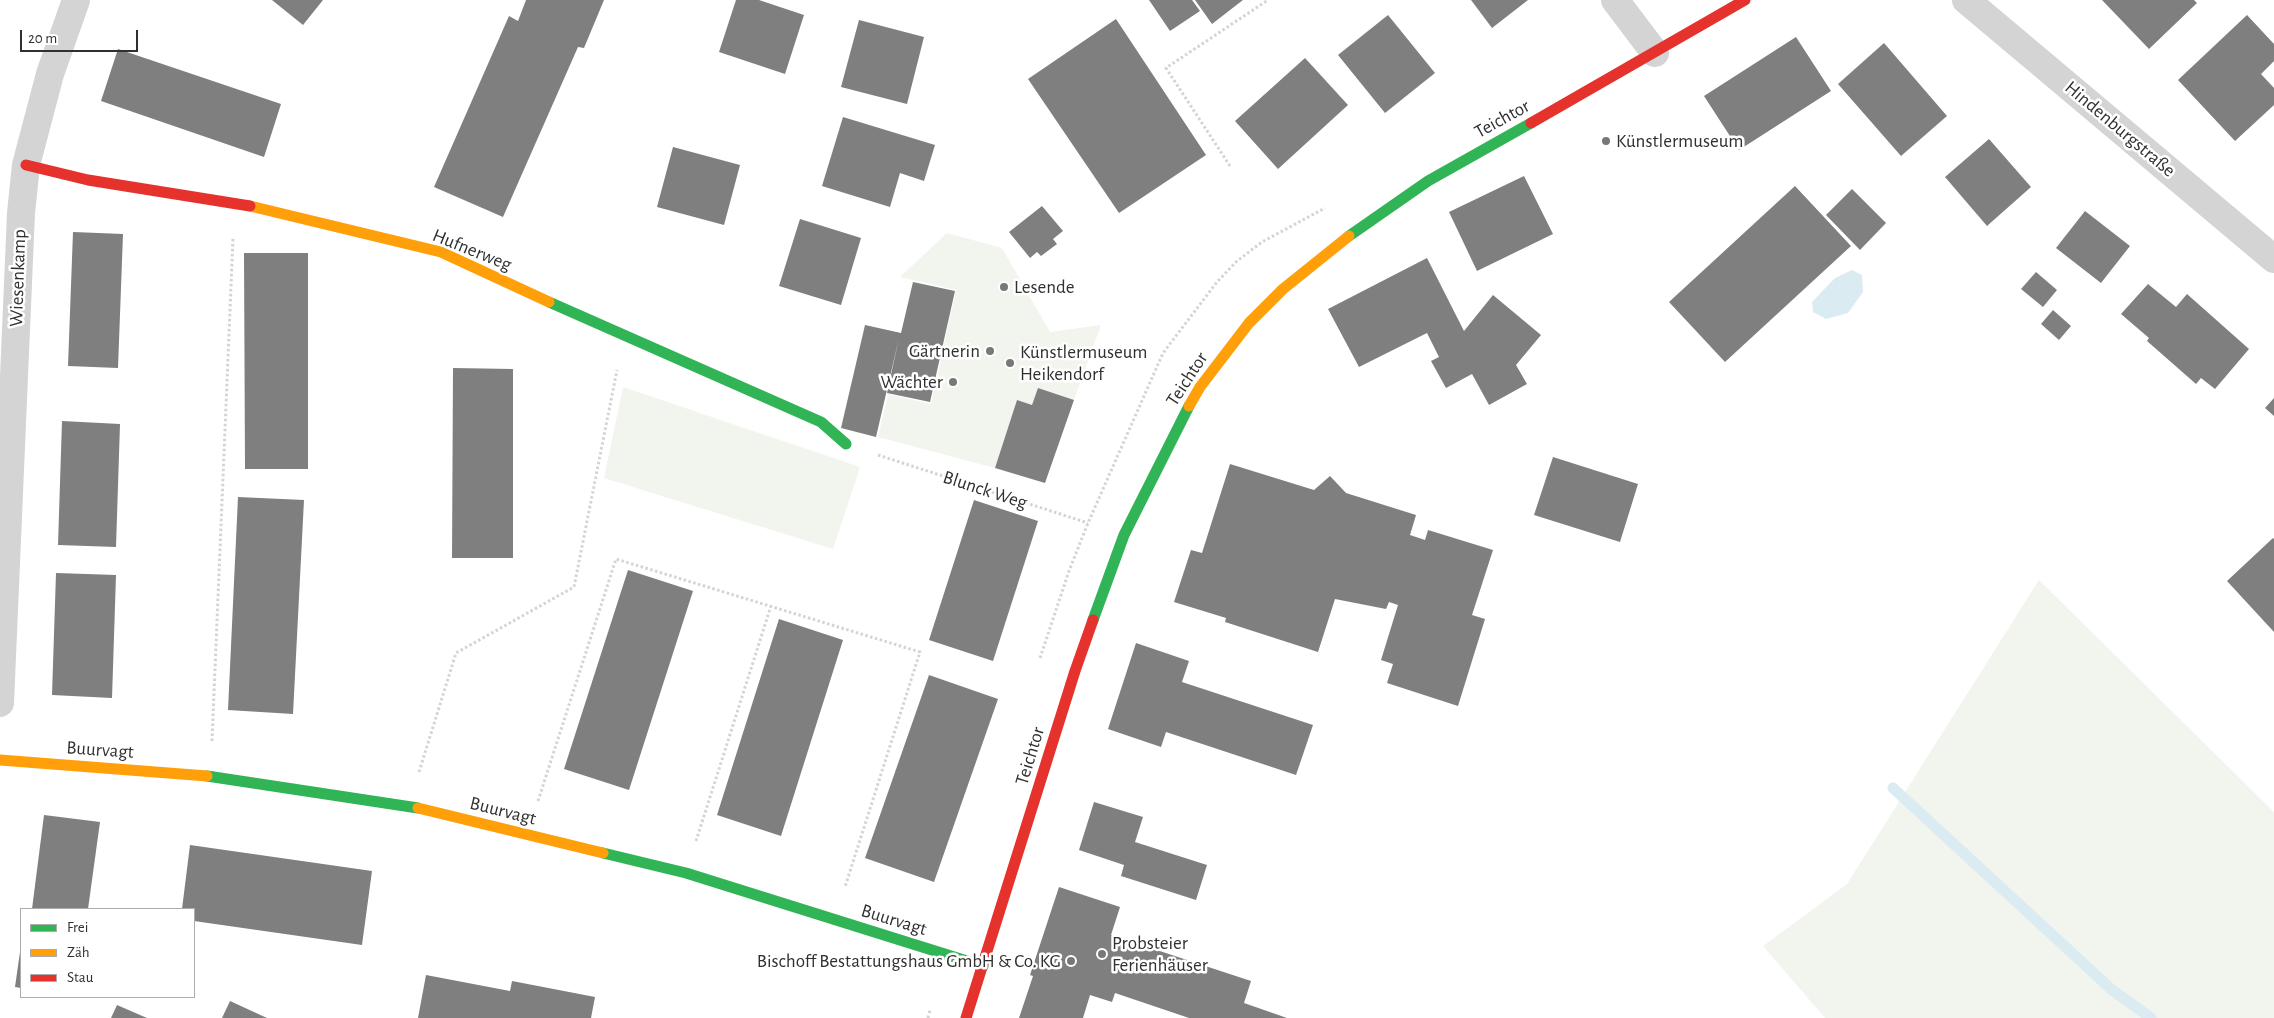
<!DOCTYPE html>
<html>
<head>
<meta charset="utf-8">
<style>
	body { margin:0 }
	#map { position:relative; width:2274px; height:1018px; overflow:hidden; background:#fff; font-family:"Alegreya Sans",sans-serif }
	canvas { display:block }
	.legend { position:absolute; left:20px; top:908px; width:175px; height:90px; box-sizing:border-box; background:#fff; border:1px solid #acacac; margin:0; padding:6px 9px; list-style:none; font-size:15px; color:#303030 }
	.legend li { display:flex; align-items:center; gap:10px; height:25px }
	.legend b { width:25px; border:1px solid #acacac }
	.scale { position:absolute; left:20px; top:30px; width:118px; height:22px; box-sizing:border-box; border:2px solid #303030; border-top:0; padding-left:6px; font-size:15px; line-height:18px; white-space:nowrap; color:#303030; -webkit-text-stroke:4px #fff; paint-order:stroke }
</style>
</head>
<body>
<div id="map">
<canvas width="2274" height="1018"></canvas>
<ul class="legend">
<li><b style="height:6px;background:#30b455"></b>Frei</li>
<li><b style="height:6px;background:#ff9f0a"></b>Zäh</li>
<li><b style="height:6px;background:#e5322d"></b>Stau</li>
</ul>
<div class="scale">20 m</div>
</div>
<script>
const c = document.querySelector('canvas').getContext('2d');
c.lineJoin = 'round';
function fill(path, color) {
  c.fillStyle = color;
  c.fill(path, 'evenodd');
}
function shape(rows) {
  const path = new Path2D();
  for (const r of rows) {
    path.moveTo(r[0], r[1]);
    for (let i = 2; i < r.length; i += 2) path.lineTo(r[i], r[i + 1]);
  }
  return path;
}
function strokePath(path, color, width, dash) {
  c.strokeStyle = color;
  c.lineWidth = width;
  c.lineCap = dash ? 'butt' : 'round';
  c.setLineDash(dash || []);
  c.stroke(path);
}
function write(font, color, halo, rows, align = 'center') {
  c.font = font + ' "Alegreya Sans",sans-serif';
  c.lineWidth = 5;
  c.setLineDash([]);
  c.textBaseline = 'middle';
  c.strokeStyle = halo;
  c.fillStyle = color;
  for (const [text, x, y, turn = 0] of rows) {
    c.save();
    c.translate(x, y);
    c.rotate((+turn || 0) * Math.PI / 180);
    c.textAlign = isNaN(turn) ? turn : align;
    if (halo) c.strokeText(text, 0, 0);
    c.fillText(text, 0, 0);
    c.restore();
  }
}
const green = shape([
	[947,233,1002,248,1050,332,1101,325,1074,400,1038,388,1032,405,1017,400,995,468,878,437,888,394,931,404,956,290,900,277],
	[623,387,860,467,833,549,604,478],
	[2039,580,2274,812,2274,1018,1825,1018,1763,946,1847,884]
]);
const water = shape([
	[1852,270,1862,275,1863,292,1848,313,1826,319,1813,312,1812,302,1835,278]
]);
const stream = shape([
	[1893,788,2111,989,2151,1018]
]);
const building = shape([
	[272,0,323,0,303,25],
	[526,0,604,0,584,48,578,47,503,217,434,187,509,16,518,21],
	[736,0,759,0,804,15,785,74,719,52],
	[1149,0,1192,0,1200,11,1170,31],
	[1195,0,1243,0,1212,24],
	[1471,0,1528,0,1492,28],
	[2102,0,2194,0,2197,3,2149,49],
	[1388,15,1435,73,1385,113,1338,55],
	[2247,15,2274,44,2274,61,2261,74,2274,88,2274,105,2235,141,2178,80],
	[1116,19,1206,155,1119,213,1028,79],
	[859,20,924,37,907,104,841,87],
	[1796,37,1831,91,1739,150,1704,96],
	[1884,43,1947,116,1901,156,1838,84],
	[118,49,281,104,264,157,101,101],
	[1305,58,1348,105,1278,169,1235,121],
	[843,117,935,145,924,181,900,173,890,207,822,186],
	[1989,139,2031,187,1987,226,1945,177],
	[673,147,740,165,724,225,657,207],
	[1524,176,1553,234,1477,271,1449,212],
	[1795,186,1851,246,1725,362,1669,302],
	[1852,189,1886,223,1860,250,1826,215],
	[1042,206,1063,231,1053,239,1057,244,1041,256,1037,252,1030,258,1009,232],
	[2085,211,2130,246,2101,283,2056,248],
	[800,219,861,238,841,305,779,286],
	[73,232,123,234,118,368,68,366],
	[244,253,308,253,308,469,245,469],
	[1427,258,1464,331,1493,295,1541,335,1516,365,1527,384,1489,405,1472,374,1446,388,1431,361,1439,357,1427,333,1359,367,1328,309],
	[2036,272,2057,290,2043,307,2021,289],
	[913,282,955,291,930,402,887,393,899,338,876,437,841,428,865,325,901,333],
	[2148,284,2176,307,2187,294,2249,349,2215,389,2201,378,2196,384,2147,341,2149,338,2121,314],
	[2053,310,2071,326,2059,340,2041,324],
	[453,368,513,369,513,558,452,558],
	[1038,388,1074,400,1045,483,995,468,1017,400,1032,405],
	[2274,398,2274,416,2265,408],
	[62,421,120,424,116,547,58,545],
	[1553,457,1638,484,1620,542,1534,515],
	[1230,464,1314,490,1330,476,1346,493,1416,515,1410,535,1425,540,1428,530,1493,550,1472,615,1485,619,1458,706,1387,683,1393,664,1381,660,1398,605,1389,602,1386,609,1335,599,1318,652,1225,622,1226,618,1174,602,1191,550,1202,553],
	[238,497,304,500,293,714,228,710],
	[974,500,1038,521,993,661,929,640],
	[2273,538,2274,539,2274,632,2227,581],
	[628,570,693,591,629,790,564,769],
	[56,573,116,575,112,698,52,695],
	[779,619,843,640,781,836,717,815],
	[1136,643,1189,661,1182,682,1313,725,1296,775,1166,732,1161,747,1108,729],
	[929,675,998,699,934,882,865,858],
	[1094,802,1143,817,1135,842,1207,865,1196,900,1121,876,1124,865,1079,850],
	[44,815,100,822,88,909,32,909],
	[190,845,372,871,362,945,194,921,194,909,182,909],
	[1059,887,1120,907,1111,935,1251,981,1244,1003,1287,1018,1189,1018,1115,993,1112,1002,1090,995,1083,1018,1019,1018,1033,976,1030,975],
	[20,952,21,952,21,988,15,987],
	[426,975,510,991,512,981,595,997,591,1018,418,1018],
	[230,1001,267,1018,222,1018],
	[117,1005,147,1018,111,1018]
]);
const path = shape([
	[1230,166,1166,68,1268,0],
	[878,455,1088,523],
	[1040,658,1069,571,1088,523,1163,353,1217,282,1237,261,1262,242,1325,208],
	[212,741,233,238],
	[419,772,456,653,574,587,617,370],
	[538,801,616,559,920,652,845,887],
	[696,841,771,606],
	[928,1018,930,1010]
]);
const street = shape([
	[1615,0,1655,53],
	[1966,0,2274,259],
	[0,703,21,213,26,165,50,74,76,0]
]);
const fast = shape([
	[1349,236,1428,181,1531,123],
	[549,302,821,422,846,444],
	[1093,620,1124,535,1189,406],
	[207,776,418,808],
	[603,853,686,873,983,966]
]);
const slow = shape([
	[250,206,441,252,549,302],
	[1189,406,1200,387,1249,323,1283,289,1349,236],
	[0,760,207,776],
	[418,808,603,853]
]);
const jam = shape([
	[1531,123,1745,0],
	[26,165,88,180,250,206],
	[966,1018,1075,671,1093,620]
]);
const markers = [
	[1606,141,5,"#787878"],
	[1004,287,5,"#787878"],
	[990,351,5,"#787878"],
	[1010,363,5,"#787878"],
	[953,382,5,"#787878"],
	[1102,954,5,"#787878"],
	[1071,961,5,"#787878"]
];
const streetNames = [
	["Teichtor",1502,119,-29],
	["Hindenburgstraße",2120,129,40],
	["Hufnerweg",472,250,22],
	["Wiesenkamp",18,278,-88],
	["Teichtor",1187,379,-57],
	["Blunck Weg",985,490,18],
	["Buurvagt",100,750,4],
	["Teichtor",1030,756,-73],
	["Buurvagt",503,811,14],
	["Buurvagt",894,920,17]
];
const poiNames = [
	["Künstlermuseum",1616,141],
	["Lesende",1014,287],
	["Gärtnerin",980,351,"right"],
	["Künstlermuseum",1020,352],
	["Heikendorf",1020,374],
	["Wächter",943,382,"right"],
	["Probsteier",1112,943],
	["Ferienhäuser",1112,965],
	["Bischoff Bestattungshaus GmbH & Co. KG",1061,961,"right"]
];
fill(green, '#f2f5ed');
fill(water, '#daebf2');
strokePath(stream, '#daebf2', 11);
fill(building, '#7f7f7f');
strokePath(path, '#d4d4d4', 3, [2.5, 2.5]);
strokePath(street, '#d4d4d4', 28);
strokePath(fast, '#30b455', 11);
strokePath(slow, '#ff9f0a', 11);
strokePath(jam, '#e5322d', 11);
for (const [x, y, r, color] of markers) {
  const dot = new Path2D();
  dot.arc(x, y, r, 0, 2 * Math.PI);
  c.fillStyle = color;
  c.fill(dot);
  strokePath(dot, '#fff', 2);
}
write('19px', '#303030', '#fff', streetNames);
write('19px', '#303030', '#fff', poiNames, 'left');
</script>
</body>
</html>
